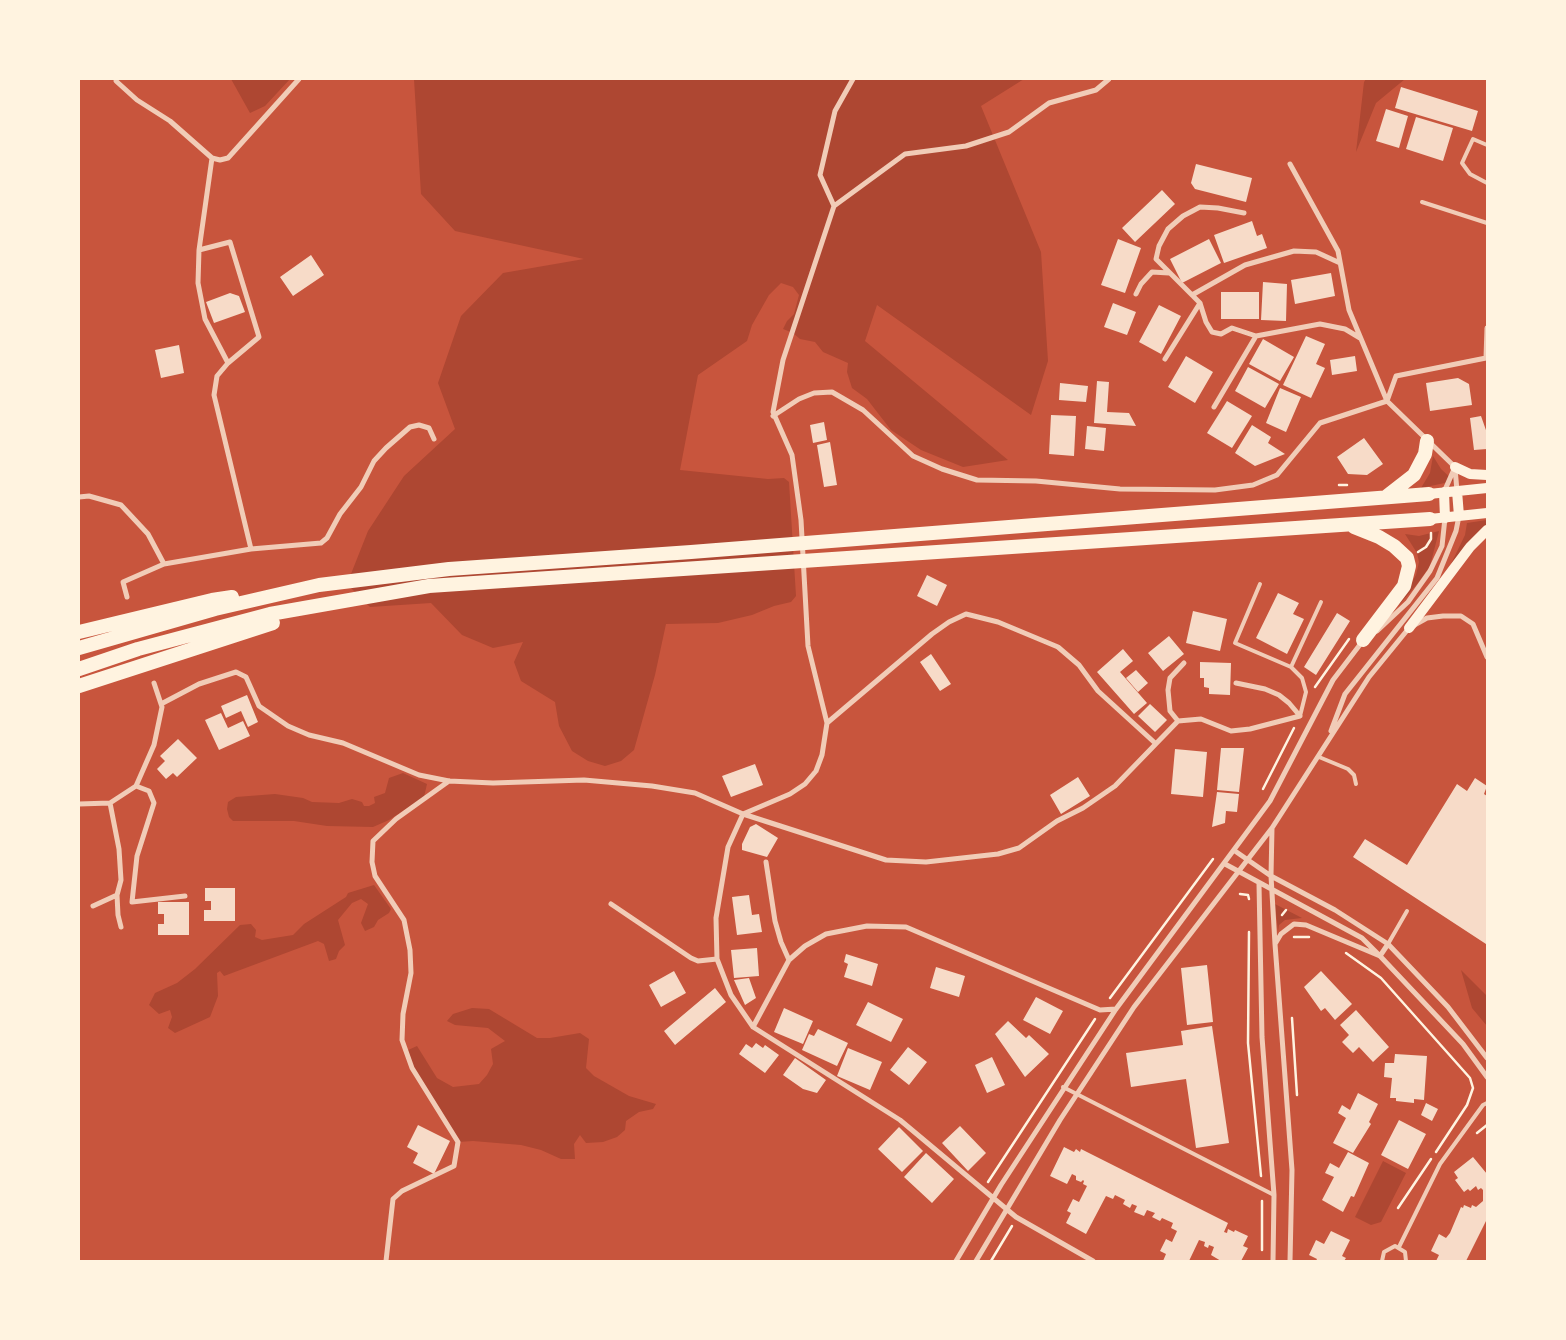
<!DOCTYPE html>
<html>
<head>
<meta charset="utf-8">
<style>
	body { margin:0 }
	#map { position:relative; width:1566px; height:1340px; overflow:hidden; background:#c8553d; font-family:Spectral,serif }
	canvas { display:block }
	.frame { position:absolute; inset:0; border:80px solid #fff3e0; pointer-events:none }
</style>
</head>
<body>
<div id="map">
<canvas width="1566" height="1340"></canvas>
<div class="frame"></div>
</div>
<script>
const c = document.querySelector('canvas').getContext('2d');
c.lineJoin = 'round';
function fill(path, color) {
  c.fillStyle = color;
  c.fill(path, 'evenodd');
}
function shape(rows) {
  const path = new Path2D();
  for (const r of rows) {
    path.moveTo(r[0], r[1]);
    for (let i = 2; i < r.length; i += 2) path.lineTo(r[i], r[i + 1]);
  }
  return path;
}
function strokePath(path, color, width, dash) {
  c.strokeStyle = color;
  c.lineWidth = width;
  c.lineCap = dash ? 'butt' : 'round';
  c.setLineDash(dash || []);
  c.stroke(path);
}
const green = shape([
	[231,79,290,79,265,106,250,113],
	[414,79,1024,79,981,106,1041,252,1048,361,1031,415,877,305,865,341,1008,460,963,467,921,450,891,430,867,399,852,388,847,372,848,363,823,352,815,342,800,339,793,333,783,329,787,321,794,314,799,295,793,287,781,283,769,295,752,325,747,341,698,375,680,470,768,479,784,478,789,482,796,596,791,602,774,606,752,615,718,623,666,624,655,675,634,750,621,761,605,766,588,761,572,751,559,726,555,702,521,681,514,662,523,642,493,648,462,635,431,603,370,607,347,584,368,531,404,476,455,429,438,383,461,316,503,273,584,259,455,231,421,194],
	[1366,79,1405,79,1376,103,1356,152,1364,82],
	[1433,456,1441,469,1454,481,1421,488,1430,473],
	[1487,520,1487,527,1451,564,1465,535,1467,523],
	[1439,531,1430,566,1418,583,1398,606,1416,575,1419,562,1417,553,1405,534,1419,536],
	[403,773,427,784,424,797,389,820,373,827,327,826,294,821,233,821,229,817,227,809,228,802,236,797,275,794,303,798,312,802,339,803,352,799,362,802,364,806,369,806,375,803,374,797,385,793,389,778],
	[374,885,391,909,389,913,378,920,374,927,365,931,361,923,368,904,361,899,352,903,338,920,345,945,339,951,336,959,329,961,324,944,318,941,224,976,220,971,217,973,218,996,210,1017,175,1033,168,1028,172,1017,170,1010,159,1014,149,1005,155,993,177,983,195,969,240,925,251,924,256,930,255,937,262,940,293,935,304,924,346,897,348,893],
	[1275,904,1302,918,1285,920,1279,925,1278,931],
	[1461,970,1487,996,1487,1026,1472,1008],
	[472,1008,489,1009,537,1038,550,1038,580,1033,589,1039,586,1068,594,1076,629,1096,656,1104,653,1109,639,1112,626,1121,625,1130,617,1137,603,1142,586,1143,580,1135,574,1144,575,1159,561,1159,541,1150,521,1145,473,1141,458,1142,429,1097,406,1051,417,1046,437,1078,453,1087,479,1084,487,1075,493,1064,491,1049,505,1041,488,1028,455,1025,447,1021,453,1014],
	[1383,1161,1406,1173,1381,1222,1371,1225,1355,1217]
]);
const building = shape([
	[1401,87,1478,111,1472,131,1395,108],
	[1386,109,1408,116,1399,148,1376,141],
	[1416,117,1453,128,1443,161,1406,149],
	[1196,164,1252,178,1246,202,1195,189,1191,183],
	[1162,190,1175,204,1135,242,1122,228],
	[1252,221,1257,236,1262,234,1267,248,1224,263,1214,235],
	[1118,239,1141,248,1125,293,1101,285],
	[1209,239,1221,263,1182,283,1170,259],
	[311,255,324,275,293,296,280,277],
	[1331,273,1335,296,1295,304,1291,280],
	[1263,282,1287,284,1286,321,1261,320],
	[1221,292,1259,292,1259,319,1221,319],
	[230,293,239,296,245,312,214,323,206,302],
	[1113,303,1136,312,1127,335,1104,327],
	[1159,305,1181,316,1161,354,1139,342],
	[1306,336,1325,344,1316,364,1325,368,1311,398,1283,385],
	[1263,339,1294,357,1280,381,1249,364],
	[179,345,184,373,161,378,155,350],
	[1186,356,1213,372,1195,403,1168,387],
	[1355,356,1357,371,1332,375,1330,360],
	[1248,367,1279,384,1265,408,1235,391],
	[1458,378,1469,384,1472,405,1430,411,1426,383],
	[1097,381,1109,382,1107,412,1129,413,1136,426,1094,423],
	[1060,383,1088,386,1086,402,1059,400],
	[1280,388,1301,397,1286,432,1266,423],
	[1227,401,1252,416,1232,448,1207,433],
	[1051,415,1076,416,1074,456,1049,454],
	[1481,416,1487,433,1487,449,1474,450,1470,418],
	[824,422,827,440,813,443,810,425],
	[1252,425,1271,437,1268,443,1285,454,1255,466,1235,453],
	[1087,426,1106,428,1104,451,1085,449],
	[1364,438,1383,464,1367,475,1348,474,1337,457],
	[830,442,837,485,824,487,817,445],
	[927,575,947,585,937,606,917,596],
	[1278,593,1299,603,1293,614,1304,619,1287,654,1256,638],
	[1193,611,1227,619,1220,651,1186,643],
	[1337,613,1350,621,1316,675,1304,667],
	[1169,636,1184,654,1163,671,1148,653],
	[1123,649,1133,661,1120,672,1147,703,1134,714,1097,672],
	[931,654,951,684,940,691,920,662],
	[1200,662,1231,663,1230,695,1209,694,1209,688,1204,687,1204,678,1200,678],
	[1136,670,1148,683,1138,692,1126,678],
	[247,695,258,722,248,727,241,711,226,718,221,706],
	[1150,704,1167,720,1155,732,1138,716],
	[221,713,228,728,243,721,250,736,219,750,205,720],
	[178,739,197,758,177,777,173,773,166,779,157,769,165,761,160,756],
	[1221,748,1244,748,1239,792,1217,790],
	[1175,749,1207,752,1203,797,1171,794],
	[755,764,763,785,731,797,722,776],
	[1078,777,1090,796,1061,814,1050,795],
	[1475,778,1487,786,1484,794,1487,796,1486,944,1353,857,1365,839,1407,865,1457,784,1467,791],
	[1217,792,1239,794,1237,812,1226,811,1225,823,1212,827],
	[756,824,778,838,767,857,742,850,742,844,750,827],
	[205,888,235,888,235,921,204,921,204,910,211,910,211,901,205,901],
	[749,895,752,915,759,914,762,932,737,935,732,897],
	[158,902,189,902,189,935,158,935,158,924,164,924,164,914,158,914],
	[757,948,759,976,734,978,731,950],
	[846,954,878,964,872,986,844,977,848,964,844,962],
	[1207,965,1213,1022,1187,1025,1181,968],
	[936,967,965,976,959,997,930,988],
	[674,971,686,993,661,1007,649,985],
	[1321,971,1352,1004,1335,1020,1325,1008,1321,1011,1304,987],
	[749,978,756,998,745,1005,734,980],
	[715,988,726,1002,675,1045,664,1031],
	[1036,997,1063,1011,1050,1034,1023,1020],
	[868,1002,903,1019,891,1042,856,1025],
	[784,1008,813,1021,803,1044,774,1032],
	[1356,1010,1389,1047,1373,1062,1359,1047,1353,1053,1342,1042,1349,1035,1340,1025],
	[1008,1021,1026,1038,1029,1035,1049,1054,1025,1077,995,1034],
	[1212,1026,1229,1143,1196,1148,1186,1079,1131,1087,1126,1053,1183,1045,1181,1031],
	[818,1029,848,1043,837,1066,802,1050,809,1034,814,1036],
	[756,1043,763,1048,765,1045,779,1055,765,1073,739,1054,746,1044,752,1048],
	[908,1047,927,1062,909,1085,890,1070],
	[848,1048,882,1062,870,1090,837,1076],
	[1395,1054,1427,1056,1424,1100,1414,1099,1414,1103,1396,1101,1396,1098,1390,1098,1392,1078,1384,1077,1385,1063,1394,1063],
	[992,1057,1005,1085,987,1093,975,1065],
	[795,1058,826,1080,817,1093,803,1089,783,1075],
	[1358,1093,1378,1104,1369,1122,1371,1124,1353,1153,1333,1143,1346,1118,1338,1113,1342,1105,1350,1110],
	[1426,1103,1438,1109,1432,1121,1421,1115],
	[1399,1120,1426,1134,1408,1169,1381,1155],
	[418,1125,450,1141,434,1174,413,1163,418,1153,407,1147],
	[960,1126,986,1153,968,1171,942,1143],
	[899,1127,923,1151,902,1172,878,1149],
	[1064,1147,1074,1152,1076,1149,1080,1152,1081,1149,1228,1223,1224,1232,1227,1233,1228,1229,1234,1232,1235,1230,1248,1236,1243,1246,1248,1248,1241,1261,1221,1261,1211,1255,1214,1247,1209,1245,1208,1248,1204,1246,1205,1242,1199,1240,1189,1261,1163,1261,1166,1254,1160,1251,1166,1239,1172,1242,1177,1231,1171,1228,1173,1223,1162,1218,1160,1221,1152,1217,1155,1213,1147,1210,1144,1216,1134,1212,1137,1206,1132,1204,1130,1208,1123,1204,1125,1200,1115,1195,1113,1199,1106,1196,1086,1234,1066,1223,1071,1213,1067,1211,1073,1199,1079,1202,1087,1186,1083,1184,1084,1181,1083,1180,1081,1182,1076,1180,1076,1176,1072,1174,1067,1184,1050,1176],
	[1348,1152,1369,1163,1354,1197,1351,1196,1343,1212,1322,1200,1334,1177,1325,1173,1330,1163,1339,1168],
	[926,1153,954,1179,932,1203,904,1177],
	[1473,1157,1487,1174,1487,1219,1466,1261,1436,1261,1439,1255,1431,1251,1439,1234,1446,1238,1450,1233,1461,1207,1463,1208,1464,1205,1471,1208,1472,1205,1476,1207,1483,1201,1483,1190,1481,1188,1478,1190,1476,1186,1470,1191,1468,1189,1464,1192,1455,1180,1458,1178,1454,1172],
	[1331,1231,1350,1240,1342,1256,1346,1258,1344,1261,1316,1261,1317,1259,1309,1255,1316,1240,1324,1244]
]);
const path = shape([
	[1339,485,1347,485],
	[1418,552,1426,547,1431,539,1431,533],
	[1315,687,1349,639],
	[1263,789,1294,728],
	[1240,894,1248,895,1249,899],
	[1282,915,1286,910],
	[1249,932,1248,1043,1261,1176],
	[1294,937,1309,937],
	[1346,953,1381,978,1470,1078,1473,1088,1467,1105,1436,1152],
	[1110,998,1213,859],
	[1292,1018,1297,1095],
	[1477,1133,1487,1125],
	[988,1182,1095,1019],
	[1262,1201,1262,1250],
	[1398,1208,1431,1159],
	[991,1261,1012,1226]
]);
const service = shape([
	[1487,145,1473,139,1462,163,1470,174,1487,183],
	[1422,202,1487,223],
	[1260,584,1235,643,1291,667,1302,678,1306,692,1300,716],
	[1291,667,1321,602],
	[1319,757,1348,769,1354,775,1356,784],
	[1388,944,1407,911],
	[1063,1087,1274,1195],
	[1399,1247,1440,1164,1483,1105,1487,1103],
	[1382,1261,1384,1252,1395,1246,1405,1252,1406,1261]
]);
const minor = shape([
	[853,79,835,111,820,175,834,206,783,360,773,412,792,455,801,520,808,646,827,723,822,755,816,771,805,784,790,794,743,814,728,847,716,918,717,959,731,995,753,1027,900,1120,1016,1217,1093,1261],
	[116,81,137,100,170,121,212,158,199,250,230,242,259,337,228,363,217,376,214,395,251,549,164,564,123,582,127,597],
	[212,158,220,160,228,158,299,79],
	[1290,164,1338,251,1349,310,1387,401,1455,467],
	[834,206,905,154,966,146,1009,132,1049,103,1096,90,1109,79],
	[1244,213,1218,208,1200,207,1183,216,1168,229,1159,246,1156,259,1200,303,1206,322,1212,332,1221,334,1232,328,1256,336,1320,324,1345,329,1360,338],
	[199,250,198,283,205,319,228,363],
	[1136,294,1141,284,1152,272,1169,273],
	[1192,295,1245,265,1294,251,1316,252,1340,263],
	[1165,359,1200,303],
	[1214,407,1256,336],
	[773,416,799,399,814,393,832,392,863,410,913,456,942,469,977,480,1036,481,1120,489,1215,490,1253,485,1277,475,1320,423,1387,401,1396,376,1486,358,1487,328],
	[1455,468,1457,491],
	[1444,492,1455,467],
	[79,497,89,496,121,505,148,534,164,564],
	[251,549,321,543,327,538,340,514,361,487,374,461,386,448,410,427,419,425,429,428,434,439],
	[1377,631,1408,602,1430,571,1442,546,1445,518],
	[161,704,199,684,236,672,246,677,259,706,288,726,309,735,343,743,419,775,449,781,493,783,584,780,652,786,695,793,743,814,886,860,926,862,998,854,1019,848,1057,821,1083,808,1115,786,1178,721,1201,719,1231,731,1250,729,1300,716,1289,703,1279,695,1265,689,1236,683],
	[1178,721,1170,711,1168,690,1170,678,1184,663],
	[827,723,932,634,949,622,966,614,998,622,1058,647,1079,665,1098,691,1155,743],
	[1331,731,1345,694,1437,578,1456,531,1459,516],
	[136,786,149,791,154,803,137,856,132,902,185,896],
	[110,803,119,849,121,880,117,895,118,915,121,927],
	[79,804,110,803,136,786,154,745,162,707,154,683],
	[1235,851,1271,876,1335,910,1388,944,1448,1007,1487,1058],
	[766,862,775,921,781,942,789,960],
	[1225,864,1362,938,1380,956,1388,944],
	[1259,884,1262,1037,1274,1195,1273,1261],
	[611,904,691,958,698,961,717,959],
	[93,906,117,895],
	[1275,944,1271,876,1272,828,1369,677,1409,628,1427,618,1443,616,1461,616,1473,624,1487,657],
	[753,1027,789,960,805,946,826,934,867,926,906,927,1100,1010,1116,1009],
	[386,1261,393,1199,402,1191,454,1166,458,1142,412,1068,402,1040,403,1014,411,973,410,950,404,920,375,876,372,862,373,841,396,819,449,781],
	[956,1261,1001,1185,1116,1009,1270,801,1333,680,1362,642],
	[976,1261,1060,1120,1134,1007,1272,828],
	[1290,1261,1292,1170,1275,944,1281,934,1294,924,1306,925,1380,956,1463,1044,1487,1077]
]);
const secondary = shape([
	[1455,467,1470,474,1487,475],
	[1457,491,1459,516],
	[1444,492,1445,518],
	[1429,494,1487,488],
	[1430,519,1487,513],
	[1409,628,1470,547,1487,530]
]);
const trunk = shape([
	[1387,496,1414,475,1425,454,1427,441],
	[1354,527,1379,537,1394,546,1407,558,1409,566,1404,586,1363,640],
	[79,632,212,600,232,597],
	[79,648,215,609,319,585,449,569,691,552,1429,494],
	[79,669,138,649,270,614,429,586,1430,519],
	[79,686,273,623]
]);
fill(green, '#ae4732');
fill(building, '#f7dbc8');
strokePath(path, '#fff3e0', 2.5);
strokePath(service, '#f1ccb7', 4);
strokePath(minor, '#f1ccb7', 5);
strokePath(secondary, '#fff3e0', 10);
strokePath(trunk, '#fff3e0', 14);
</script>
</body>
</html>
